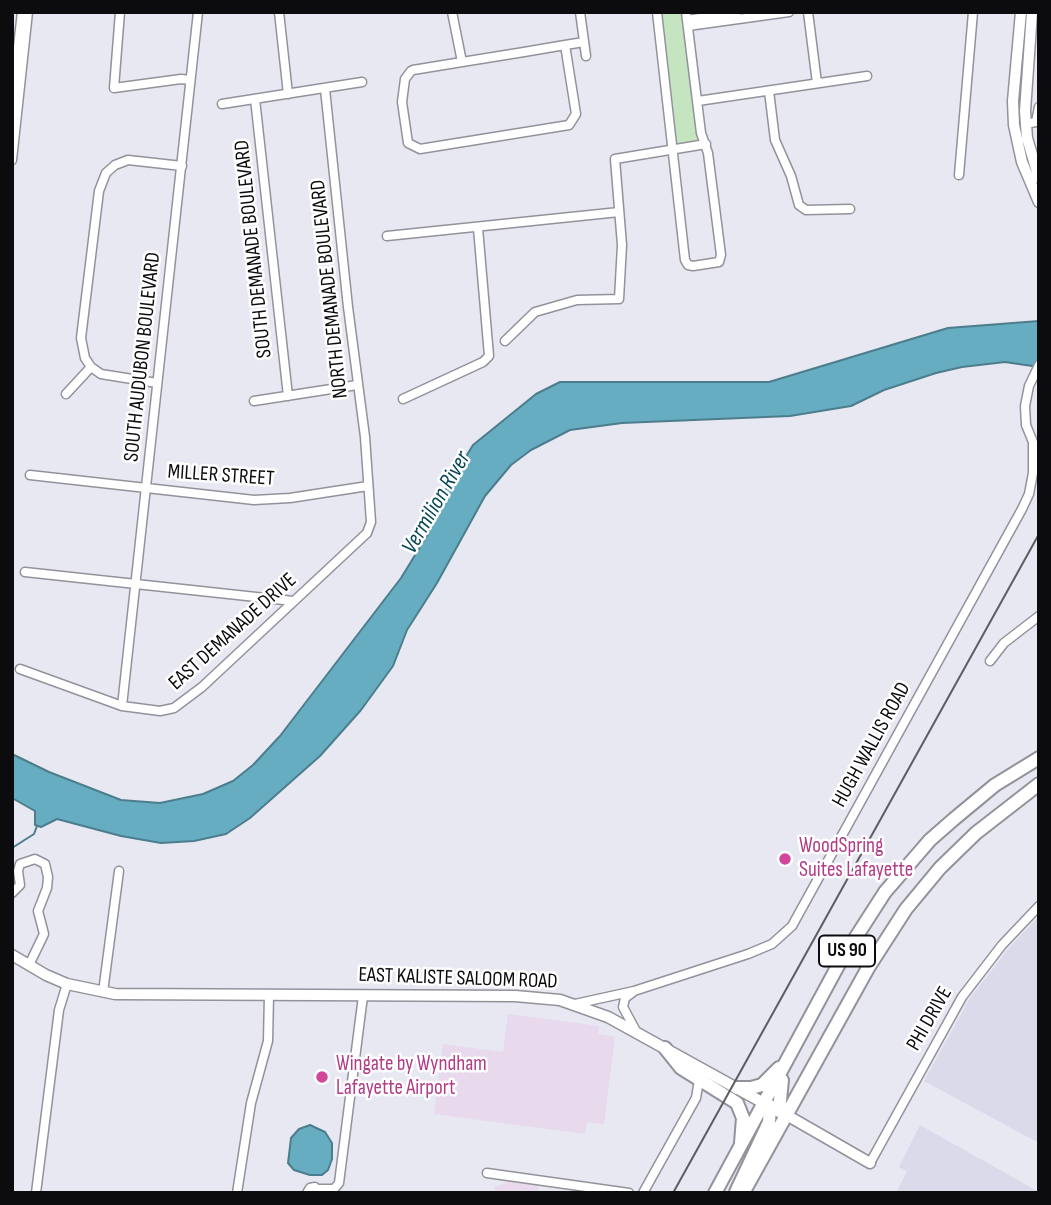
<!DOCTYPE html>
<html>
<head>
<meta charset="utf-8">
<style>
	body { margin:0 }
	#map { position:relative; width:1051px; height:1205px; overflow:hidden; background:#e7e8f2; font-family:"Sofia Sans Condensed",sans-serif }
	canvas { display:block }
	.frame { position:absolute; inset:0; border:14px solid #0c0c0f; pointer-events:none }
</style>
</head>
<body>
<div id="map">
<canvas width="1051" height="1205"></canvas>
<div class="frame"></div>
</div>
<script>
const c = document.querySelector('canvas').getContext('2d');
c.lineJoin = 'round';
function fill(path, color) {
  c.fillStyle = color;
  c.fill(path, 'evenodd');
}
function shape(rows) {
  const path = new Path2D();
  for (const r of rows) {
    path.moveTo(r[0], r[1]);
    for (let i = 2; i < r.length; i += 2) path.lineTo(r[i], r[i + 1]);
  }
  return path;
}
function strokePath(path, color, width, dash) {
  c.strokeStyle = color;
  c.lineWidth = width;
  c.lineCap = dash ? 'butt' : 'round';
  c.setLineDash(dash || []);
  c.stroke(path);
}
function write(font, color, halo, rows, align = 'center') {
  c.font = font + ' "Sofia Sans Condensed",sans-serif';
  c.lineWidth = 5;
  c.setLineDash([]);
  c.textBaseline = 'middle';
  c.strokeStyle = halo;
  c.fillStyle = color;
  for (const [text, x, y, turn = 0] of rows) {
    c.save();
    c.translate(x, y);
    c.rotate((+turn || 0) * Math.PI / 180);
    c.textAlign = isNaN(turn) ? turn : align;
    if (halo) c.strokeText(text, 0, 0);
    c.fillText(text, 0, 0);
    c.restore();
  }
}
const built = shape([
	[1039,916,1039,1143,924,1081,970,998,1009,948],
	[920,1125,1039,1192,1039,1193,896,1193,907,1171,899,1167]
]);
const industrial = shape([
	[508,1014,599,1026,598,1034,615,1037,604,1124,587,1122,585,1134,434,1114,443,1044,503,1052],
	[508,1181,539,1184,538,1193,494,1193,495,1186,500,1186]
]);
const green = shape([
	[659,12,683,12,700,140,676,144]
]);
const water = shape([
	[1039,321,1039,367,1005,362,962,367,936,373,884,390,851,406,790,416,622,423,570,430,531,450,511,465,485,496,437,583,407,630,393,666,361,710,320,756,250,818,226,834,194,841,161,843,121,836,57,819,41,827,35,825,35,811,12,798,12,754,49,772,121,800,160,803,203,794,233,781,253,765,280,736,401,578,428,534,445,491,473,445,536,394,560,382,769,382,948,328,1039,321],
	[310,1125,325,1132,332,1143,332,1159,328,1170,322,1175,310,1175,294,1170,288,1163,291,1138,299,1129,310,1125]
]);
const stream = shape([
	[12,848,34,834,37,826]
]);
const minor = shape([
	[120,12,114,88,181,79,190,80],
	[279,12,288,94],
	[452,12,462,62],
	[580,12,586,56],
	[657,12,685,260,688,265,693,266,719,262,721,255,708,153,701,133,686,12],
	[808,12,817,83],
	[687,20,737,12],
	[688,26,789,12],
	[565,45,576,114,569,125,420,149,408,143,402,102,405,79,411,71,413,70,462,62,524,52,565,45,584,42],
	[769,91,775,140,791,176,799,205,806,210,850,209],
	[12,99,22,12],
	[255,99,288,396],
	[698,101,867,76],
	[222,104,362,82],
	[1025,124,1036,122,1039,107],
	[12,160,28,12],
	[959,175,973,12],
	[387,236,619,212],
	[505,341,535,312,577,300,619,299,622,245,615,159,706,144],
	[157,383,101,374,91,367,85,358,81,338,99,191,106,173,115,165,128,160,182,166],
	[66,394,91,367],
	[403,399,483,362,489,356,478,228],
	[254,401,357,385],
	[1035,447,1026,425,1025,406,1029,386,1039,365],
	[30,475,254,500,290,498,368,486],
	[25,572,293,601],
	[990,661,1004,643,1039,616],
	[20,669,122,706,160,711,174,708,202,687,367,533,371,522,365,437,348,307,325,89],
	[122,706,198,12],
	[12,893,20,885,18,871,20,864,35,859,45,864,48,877,47,888,38,911,44,934,29,965],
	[103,992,119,871],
	[633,992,625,998,623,1007,637,1033],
	[575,1004,634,991,748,954,772,944,792,926,1022,509,1029,494,1033,473,1033,443],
	[870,1163,962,997,1002,945,1039,906],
	[487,1173,629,1193],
	[319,1189,334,1189,339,1183,363,996],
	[36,1193,59,1010,67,984],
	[237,1193,251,1103,268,1041,269,995],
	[307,1193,310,1188,315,1187,320,1193],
	[643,1193,696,1098,699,1080]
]);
const major = shape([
	[1021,12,1013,101,1014,125,1022,162,1039,202],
	[1032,12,1025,111,1027,138,1039,178],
	[12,955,46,975,67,984,115,994,515,996,560,1000,608,1017,769,1106],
	[783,1113,870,1163]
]);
const highway = shape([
	[665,1048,681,1068,737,1103,743,1118,741,1143],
	[737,1088,751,1088,762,1085,779,1068],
	[779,1111,782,1080],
	[736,1192,769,1122,770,1106],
	[715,1193,840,962,885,892,930,840,954,819,995,785,1039,758],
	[743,1193,868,968,906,909,940,868,976,833,1039,784]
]);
const rail = shape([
	[673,1193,1039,534]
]);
const markers = [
	[785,859,7,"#d1479c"],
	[322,1077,7,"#d1479c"]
];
const shields = [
	[847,951,56]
];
const shieldNames = [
	["US 90",847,951]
];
const streetNames = [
	["SOUTH DEMANADE BOULEVARD",254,249,-96],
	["NORTH DEMANADE BOULEVARD",330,289,-96],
	["SOUTH AUDUBON BOULEVARD",143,357,-84],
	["MILLER STREET",221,476,4],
	["EAST DEMANADE DRIVE",233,632,-42],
	["HUGH WALLIS ROAD",872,745,-61],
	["EAST KALISTE SALOOM ROAD",458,979,2],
	["PHI DRIVE",930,1019,-60]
];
const hotelNames = [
	["WoodSpring",799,847],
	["Suites Lafayette",799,871],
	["Wingate by Wyndham",336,1065],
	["Lafayette Airport",336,1089]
];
const waterNames = [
	["Vermilion River",437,503,-60]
];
fill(built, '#dadaeb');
fill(industrial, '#e8d9ec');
fill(green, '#c5e4c0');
fill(water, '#67adc1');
strokePath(water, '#4c7d8c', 2);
strokePath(stream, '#4c7d8c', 2);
strokePath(minor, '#92929b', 11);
strokePath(major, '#92929b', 13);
strokePath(highway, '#92929b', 16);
strokePath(minor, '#fff', 8);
strokePath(major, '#fff', 10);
strokePath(highway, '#fff', 12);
strokePath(rail, '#5c5c62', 2);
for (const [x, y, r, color] of markers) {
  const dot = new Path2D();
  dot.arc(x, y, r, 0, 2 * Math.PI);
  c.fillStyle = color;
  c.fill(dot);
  strokePath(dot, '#fff', 2.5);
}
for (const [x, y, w] of shields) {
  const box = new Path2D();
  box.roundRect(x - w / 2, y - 15.5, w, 31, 5);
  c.fillStyle = '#fff';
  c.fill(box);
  strokePath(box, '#0c0c0f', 2);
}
write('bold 19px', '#0c0c0f', null, shieldNames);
write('21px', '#0c0c0f', '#fff', streetNames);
write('21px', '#b23c85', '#fff', hotelNames, 'left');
write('italic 23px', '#074756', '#fff', waterNames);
</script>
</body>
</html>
